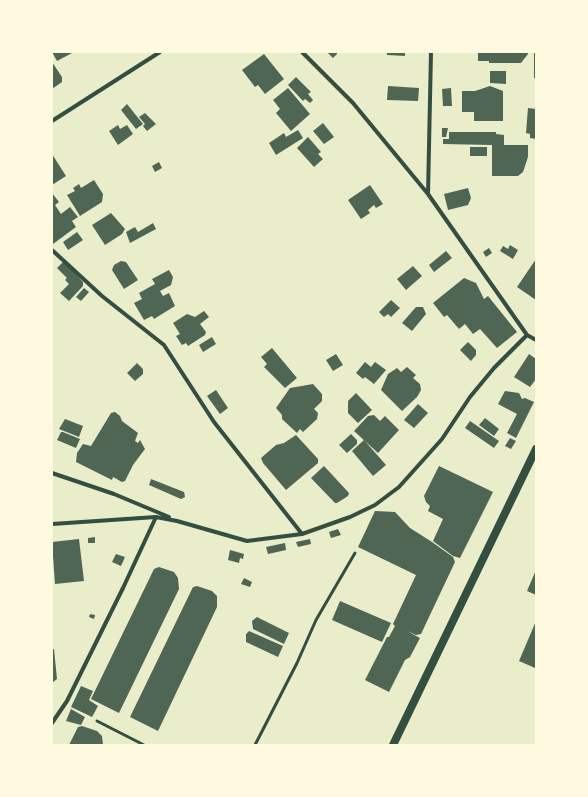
<!DOCTYPE html>
<html>
<head>
<meta charset="utf-8">
<style>
	body { margin:0 }
	#map { position:relative; width:588px; height:797px; overflow:hidden; background:#e9edc9; font-family:"Work Sans",sans-serif }
	canvas { display:block }
	.frame { position:absolute; inset:0; border:53px solid #fefae0; pointer-events:none }
</style>
</head>
<body>
<div id="map">
<canvas width="588" height="797"></canvas>
<div class="frame"></div>
</div>
<script>
const c = document.querySelector('canvas').getContext('2d');
c.lineJoin = 'round';
function fill(path, color) {
  c.fillStyle = color;
  c.fill(path, 'evenodd');
}
function shape(rows) {
  const path = new Path2D();
  for (const r of rows) {
    path.moveTo(r[0], r[1]);
    for (let i = 2; i < r.length; i += 2) path.lineTo(r[i], r[i + 1]);
  }
  return path;
}
function strokePath(path, color, width, dash) {
  c.strokeStyle = color;
  c.lineWidth = width;
  c.lineCap = dash ? 'butt' : 'round';
  c.setLineDash(dash || []);
  c.stroke(path);
}
const building = shape([
	[52,52,74,52,57,61],
	[327,52,337,52,337,54,333,58],
	[387,52,405,52,405,56,387,55],
	[478,52,528,52,528,54,521,63,489,63,489,61,478,61],
	[534,52,536,52,536,78,534,78],
	[264,54,284,79,265,94,258,85,255,87,242,70],
	[52,62,62,77,62,82,52,89],
	[490,71,506,71,506,84,490,83],
	[296,77,311,92,308,94,313,100,310,103,305,99,303,101,288,85],
	[388,86,419,88,418,101,387,100],
	[490,86,503,91,503,121,474,121,474,112,462,112,462,91,475,91],
	[288,88,310,114,291,131,276,113,280,109,273,100],
	[451,88,452,106,443,106,442,89],
	[127,104,143,124,136,129,121,110],
	[528,108,536,109,536,139,530,138,530,134,526,133],
	[145,113,156,124,147,131,143,126,145,124,139,117],
	[323,123,334,137,324,144,313,131],
	[118,125,120,129,127,125,133,134,118,145,109,131],
	[442,128,448,128,446,137,442,137],
	[298,130,303,138,276,155,269,143,284,133,286,137],
	[449,132,496,132,496,134,504,135,504,145,528,145,528,157,523,172,518,176,492,176,492,145,443,144,443,139,449,139],
	[308,137,321,152,318,154,323,159,314,167,297,148],
	[470,147,487,147,487,156,470,156],
	[52,154,66,176,52,185],
	[159,162,162,168,155,172,152,166],
	[94,180,103,194,102,202,80,216,67,195,75,191,73,188,79,184,81,188],
	[370,185,383,204,376,208,374,205,368,210,370,213,361,219,348,200],
	[468,188,471,198,468,205,448,210,444,194],
	[52,193,59,202,55,205,61,214,70,207,78,217,72,221,76,227,53,244],
	[111,213,125,229,122,234,105,245,92,225],
	[153,223,156,229,130,243,126,232,135,227,138,232],
	[77,232,83,240,68,250,63,242],
	[510,245,518,250,513,259,500,251,503,246,508,249],
	[489,248,492,253,486,257,483,252],
	[446,251,452,258,434,272,429,265],
	[536,259,536,300,517,287],
	[64,261,83,282,83,286,69,301,60,293,69,284,65,280,67,278,57,268],
	[121,261,126,262,138,280,124,289,112,270,114,265],
	[413,266,422,276,406,290,397,279],
	[169,270,173,277,171,285,160,291,163,296,169,293,175,306,154,319,152,316,144,320,134,303,142,299,139,293,155,284,152,279],
	[464,278,476,283,484,299,488,296,517,332,497,348,480,329,473,334,465,324,459,329,447,315,444,317,433,303],
	[84,288,89,292,81,301,76,297],
	[391,300,400,308,391,317,388,314,384,317,379,312],
	[416,307,423,307,426,314,412,331,402,323],
	[204,311,209,317,200,324,206,332,205,335,188,346,186,343,182,345,176,336,180,334,173,323,187,314,195,317],
	[212,337,216,344,203,352,199,345],
	[468,342,476,350,476,355,471,361,460,350],
	[272,348,297,378,285,388,264,367,267,364,261,357],
	[336,354,343,365,333,371,326,360],
	[529,354,536,359,536,379,530,387,514,377],
	[365,362,371,367,375,362,386,370,374,384,365,377,363,379,356,373],
	[137,363,143,369,143,374,135,381,127,373],
	[407,367,416,375,413,378,420,384,421,390,417,397,402,411,381,390,388,374,397,368,401,372],
	[313,384,322,394,322,401,314,409,318,413,317,419,303,432,300,429,297,433,282,419,282,415,276,408,290,388],
	[216,390,228,408,220,414,207,396],
	[505,391,519,393,522,399,525,398,534,402,516,438,507,433,517,414,498,404],
	[356,393,372,410,358,423,348,413,348,401],
	[418,404,428,413,414,428,404,420],
	[115,412,120,416,122,421,138,433,135,441,138,443,140,440,145,449,133,465,125,481,122,482,113,477,112,480,76,462,77,453,83,444,91,446,111,413],
	[374,415,380,421,385,416,399,430,378,453,354,431,368,416],
	[485,418,499,429,494,436,479,425],
	[65,419,83,426,79,437,59,429],
	[470,421,499,441,494,448,465,428],
	[61,432,63,432,80,439,76,448,57,440],
	[351,434,357,440,357,444,347,453,339,445],
	[296,435,318,459,318,463,286,490,263,463,261,458,276,445,284,443],
	[510,438,516,441,511,449,505,446],
	[364,440,386,465,373,476,352,451],
	[324,466,349,493,348,496,337,503,335,503,311,478],
	[439,466,493,492,460,558,453,556,433,541,443,519,428,511,430,506,426,502,424,496],
	[151,479,184,492,185,497,181,499,149,485],
	[375,511,395,512,410,528,432,542,453,557,455,562,421,634,416,635,407,631,420,638,410,657,405,660,389,692,365,680,387,637,389,637,395,626,393,624,416,575,358,547],
	[338,529,341,535,331,538,329,532],
	[95,537,95,543,88,543,88,538],
	[79,539,84,581,55,584,52,542],
	[310,539,311,544,298,547,296,542],
	[285,543,286,550,268,554,266,547],
	[230,550,244,554,243,559,240,558,239,563,228,560],
	[116,554,125,557,121,566,112,562],
	[159,567,174,572,178,578,179,589,119,713,91,699,154,569],
	[536,570,536,595,527,591],
	[244,578,252,582,250,587,241,584],
	[197,586,212,591,217,596,217,607,158,731,130,717,193,587],
	[340,601,391,623,382,642,332,620],
	[90,614,95,615,94,619,89,617],
	[257,617,289,633,284,644,253,629,252,621],
	[536,621,536,666,535,668,519,661],
	[249,631,283,646,278,657,246,642,246,634],
	[52,649,54,649,57,679,52,683],
	[81,686,93,691,89,700,98,706,92,717,71,707],
	[71,709,85,717,81,725,66,721],
	[82,726,97,731,102,736,103,745,69,745,78,727]
]);
const service = shape([
	[97,721,144,745],
	[255,745,297,663,316,620,355,553]
]);
const minor = shape([
	[302,52,353,103,428,194,527,335,536,340],
	[52,121,160,52],
	[428,194,431,52],
	[52,250,102,296,164,345,214,422,302,534],
	[52,473,114,494,169,517],
	[52,524,156,517,177,521,247,541,302,534,350,517,375,505,399,487,442,439,470,397,494,368,527,335],
	[52,723,67,701,123,588,156,517]
]);
const secondary = shape([
	[393,745,536,449]
]);
fill(building, '#4f6655');
strokePath(service, '#344e41', 3);
strokePath(minor, '#344e41', 4);
strokePath(secondary, '#344e41', 8);
</script>
</body>
</html>
